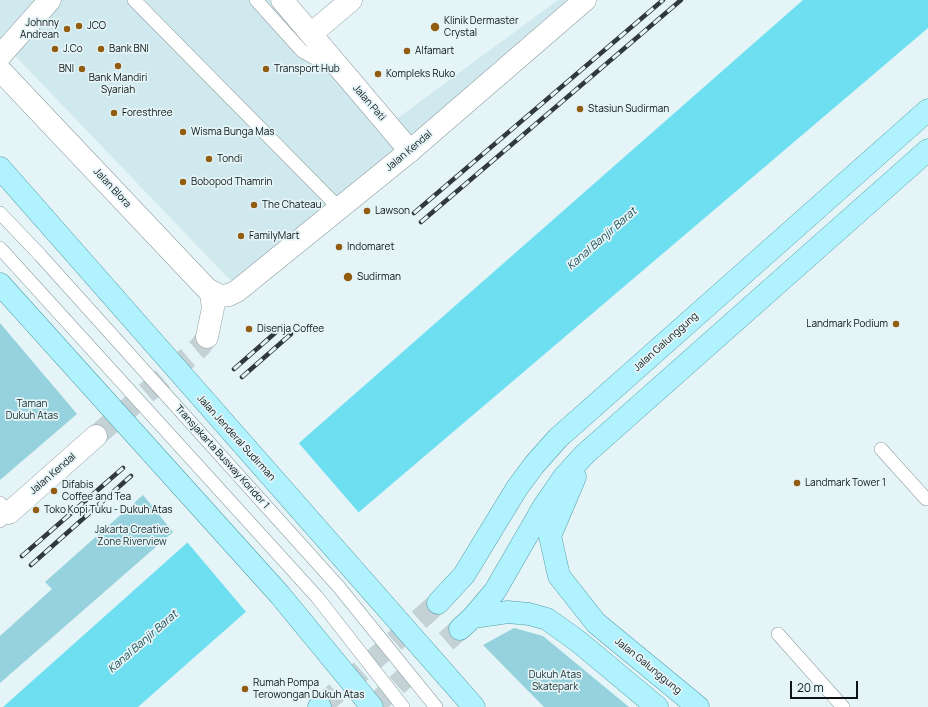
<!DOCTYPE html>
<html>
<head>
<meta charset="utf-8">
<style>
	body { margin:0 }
	#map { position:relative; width:928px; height:707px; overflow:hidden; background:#e4f4f7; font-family:Manrope,sans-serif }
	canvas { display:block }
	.scale { position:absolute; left:790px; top:681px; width:68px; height:18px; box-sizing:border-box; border:2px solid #0e1415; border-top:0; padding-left:5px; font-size:12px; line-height:14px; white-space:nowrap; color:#0e1415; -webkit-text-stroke:3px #e4f4f7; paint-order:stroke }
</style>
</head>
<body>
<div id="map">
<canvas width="928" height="707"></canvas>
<div class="scale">20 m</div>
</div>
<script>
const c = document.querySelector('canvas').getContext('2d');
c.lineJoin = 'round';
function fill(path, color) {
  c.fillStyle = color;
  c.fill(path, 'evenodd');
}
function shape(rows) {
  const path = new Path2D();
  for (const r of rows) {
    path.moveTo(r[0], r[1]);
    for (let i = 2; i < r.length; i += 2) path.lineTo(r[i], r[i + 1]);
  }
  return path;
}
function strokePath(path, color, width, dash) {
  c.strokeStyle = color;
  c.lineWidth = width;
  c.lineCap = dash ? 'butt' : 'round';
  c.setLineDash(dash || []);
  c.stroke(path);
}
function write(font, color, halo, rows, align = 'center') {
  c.font = font + ' Manrope,sans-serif';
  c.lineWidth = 3.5;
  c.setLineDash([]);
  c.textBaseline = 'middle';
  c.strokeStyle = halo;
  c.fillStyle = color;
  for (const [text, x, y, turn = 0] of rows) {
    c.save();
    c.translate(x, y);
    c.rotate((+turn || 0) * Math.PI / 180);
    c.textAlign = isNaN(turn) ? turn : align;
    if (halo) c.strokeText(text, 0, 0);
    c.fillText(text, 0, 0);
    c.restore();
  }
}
const built = shape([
	[0,0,277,0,387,126,558,0,586,0,237,283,228,278,0,40]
]);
const green = shape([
	[0,323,77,414,0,480],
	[143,495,173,532,0,683,0,636,52,589,45,582],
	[514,628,543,636,629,707,544,707,483,645]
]);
const water = shape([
	[803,0,928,0,928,28,359,512,138,707,3,707,299,443]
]);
const pier = shape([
	[297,441,360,514,247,613,187,542]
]);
const streetTunnel = shape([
	[96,436,200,347,207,337]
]);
const primaryTunnel = shape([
	[320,707,438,603],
	[372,707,460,629]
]);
const lane = shape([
	[134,0,340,209],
	[256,0,302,51,335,69],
	[0,213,40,255,338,586,436,707],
	[0,248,317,597,403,707],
	[881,449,926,499],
	[0,503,9,513,0,521],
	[778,634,843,707]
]);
const street = shape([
	[311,34,351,0],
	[0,70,207,289,220,296,229,295,237,291,410,151],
	[207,337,213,308,211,293],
	[9,513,96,436]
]);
const secondary = shape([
	[282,0,410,151,585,0],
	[0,56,50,0]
]);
const primary = shape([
	[0,168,474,707],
	[0,284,280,595,372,707],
	[575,477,550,536,559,576,596,623,698,707],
	[438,603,464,575,517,488,534,465,558,438,928,110],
	[473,617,508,612,529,614,547,619,579,642,657,707],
	[460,629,473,617,495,591,544,506,564,477,585,454,928,150],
	[319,707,320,707]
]);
const rail = shape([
	[414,213,663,0],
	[421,222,681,0],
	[234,369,283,326],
	[242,377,291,334],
	[22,556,123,468],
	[31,565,131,476]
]);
const markers = [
	[79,26,4,"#925d11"],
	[435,27,5,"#925d11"],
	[67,29,4,"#925d11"],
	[55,49,4,"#925d11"],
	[101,49,4,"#925d11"],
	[407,51,4,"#925d11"],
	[118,66,4,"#925d11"],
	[82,69,4,"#925d11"],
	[266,69,4,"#925d11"],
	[378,74,4,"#925d11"],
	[580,109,4,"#925d11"],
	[114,113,4,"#925d11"],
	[183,132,4,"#925d11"],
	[209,159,4,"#925d11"],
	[183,182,4,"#925d11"],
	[254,205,4,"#925d11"],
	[367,211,4,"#925d11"],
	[241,236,4,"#925d11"],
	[339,247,4,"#925d11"],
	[348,277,5,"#925d11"],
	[896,324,4,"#925d11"],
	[249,329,4,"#925d11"],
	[797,483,4,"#925d11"],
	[54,491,4,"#925d11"],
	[36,510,4,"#925d11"],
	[245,689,4,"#925d11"]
];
const poiNames = [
	["Klinik Dermaster",444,21],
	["Crystal",444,33],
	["Johnny",59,23,"right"],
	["Andrean",59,35,"right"],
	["JCO",87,26],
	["J.Co",63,49],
	["Bank BNI",109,49],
	["Alfamart",415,51],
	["BNI",74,69,"right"],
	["Transport Hub",274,69],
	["Kompleks Ruko",386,74],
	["Bank Mandiri",118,78,"center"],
	["Syariah",118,90,"center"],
	["Stasiun Sudirman",588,109],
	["Foresthree",122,113],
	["Wisma Bunga Mas",191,132],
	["Tondi",217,159],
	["Bobopod Thamrin",191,182],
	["The Chateau",262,205],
	["Lawson",375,211],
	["FamilyMart",249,236],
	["Indomaret",347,247],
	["Sudirman",357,277],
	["Landmark Podium",888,324,"right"],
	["Disenja Coffee",257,329],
	["Landmark Tower 1",805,483],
	["Difabis",62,485],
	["Coffee and Tea",62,497],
	["Toko Kopi Tuku - Dukuh Atas",44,510],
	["Rumah Pompa",253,683],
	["Terowongan Dukuh Atas",253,695]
];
const streetNames = [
	["Jalan Pati",369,103,49],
	["Jalan Kendal",409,151,-40],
	["Jalan Blora",112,188,47],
	["Jalan Galunggung",666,342,-42],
	["Jalan Jenderal Sudirman",236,438,48],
	["Transjakarta Busway Koridor 1",222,457,48],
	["Jalan Kendal",53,474,-41],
	["Jalan Galunggung",648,666,39]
];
const parkNames = [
	["Taman",32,404],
	["Dukuh Atas",32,416],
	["Jakarta Creative",132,530],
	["Zone Riverview",132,542],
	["Dukuh Atas",555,675],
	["Skatepark",555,687]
];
const waterNames = [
	["Kanal Banjir Barat",602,239,-41],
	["Kanal Banjir Barat",143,642,-41]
];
fill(built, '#d0e9ee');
fill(green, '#95d2dd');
fill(water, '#6edff1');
fill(pier, '#e4f4f7');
strokePath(streetTunnel, '#c4d2d5', 22, [22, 11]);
strokePath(primaryTunnel, '#c4d2d5', 22, [22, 11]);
strokePath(lane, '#8e9da0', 14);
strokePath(street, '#8e9da0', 23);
strokePath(secondary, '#8e9da0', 23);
strokePath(primary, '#559eaa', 23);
strokePath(lane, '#fff', 13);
strokePath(street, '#fff', 22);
strokePath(secondary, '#fff', 22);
strokePath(primary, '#b0f2fd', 22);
strokePath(rail, '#31393a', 4.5);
strokePath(rail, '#e4f4f7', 3, [9]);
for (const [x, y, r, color] of markers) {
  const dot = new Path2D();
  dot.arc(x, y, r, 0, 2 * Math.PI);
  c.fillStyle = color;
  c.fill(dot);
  strokePath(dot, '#e4f4f7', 1.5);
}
write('10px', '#0e1415', '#e4f4f7', poiNames, 'left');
write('10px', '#0e1415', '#e4f4f7', streetNames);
write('10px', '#1a2f32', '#e4f4f7', parkNames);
write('italic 11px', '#1d4f57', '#e4f4f7', waterNames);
</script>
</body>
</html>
